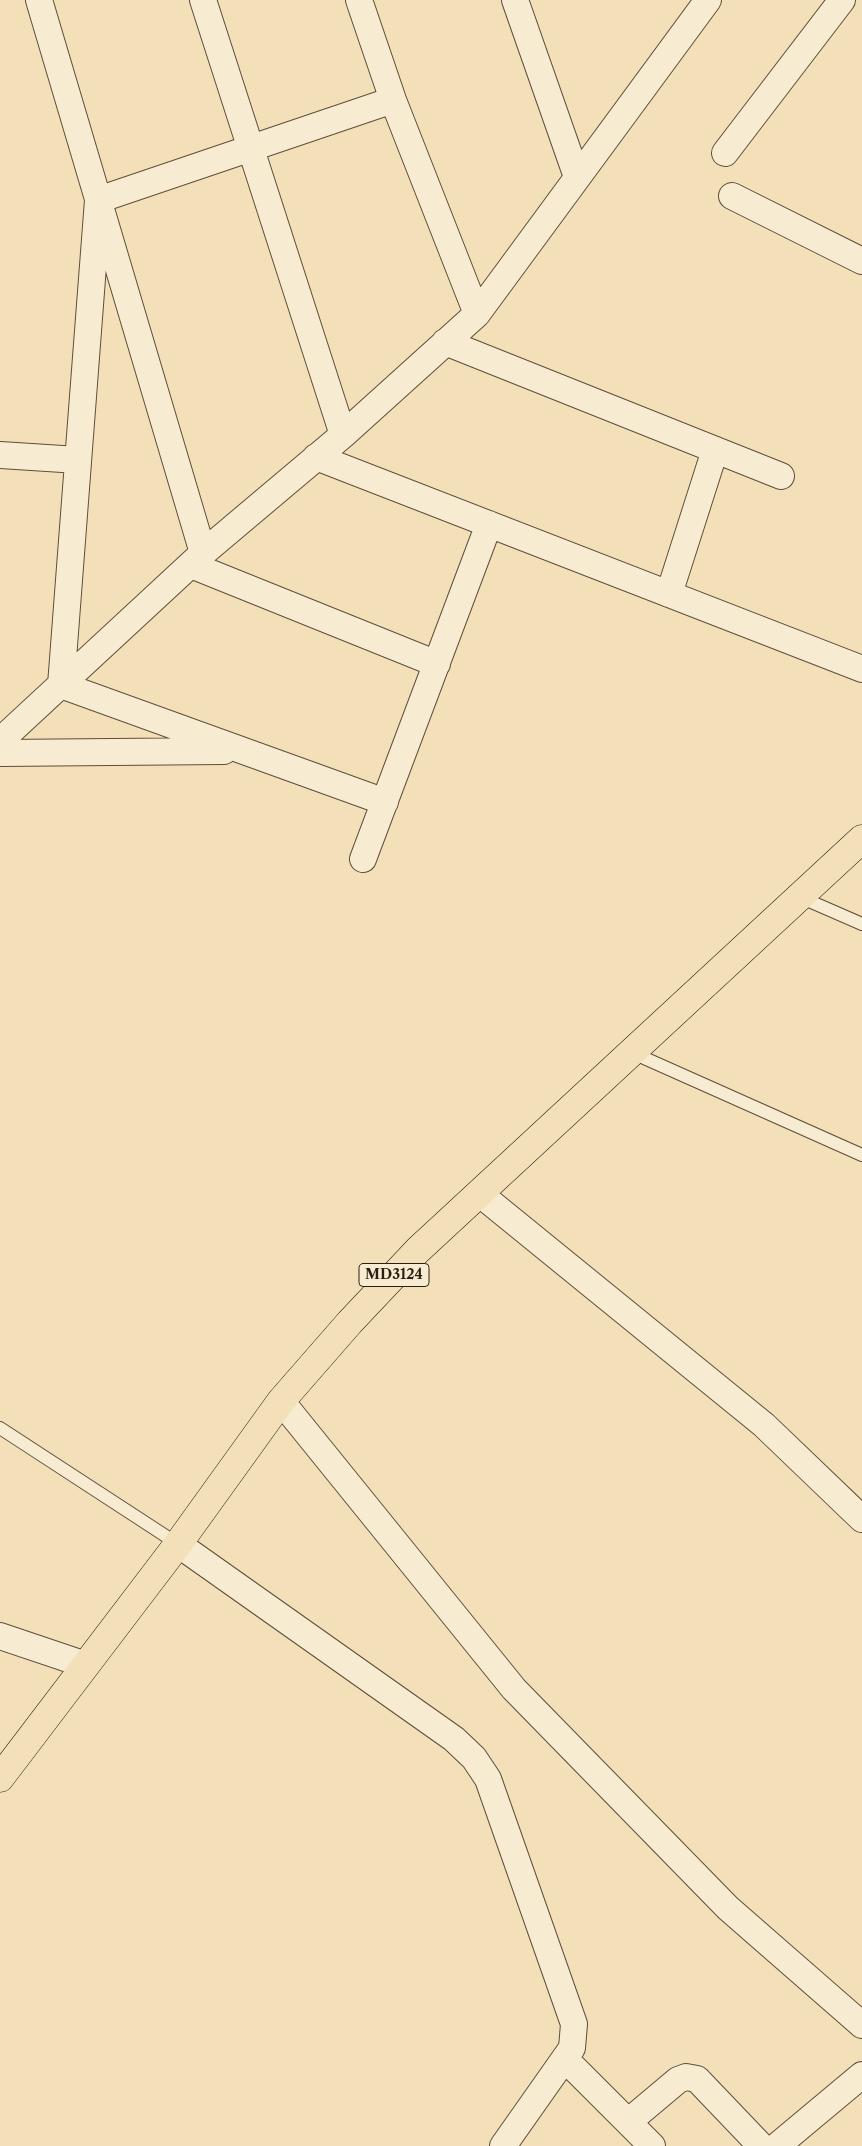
<!DOCTYPE html>
<html>
<head>
<meta charset="utf-8">
<style>
	body { margin:0 }
	canvas { display:block; background:#f3e0b9 }
</style>
</head>
<body>
<canvas width="862" height="2146"></canvas>
<script>
const c = document.querySelector('canvas').getContext('2d');
c.lineJoin = 'round';
function shape(rows) {
  const path = new Path2D();
  for (const r of rows) {
    path.moveTo(r[0], r[1]);
    for (let i = 2; i < r.length; i += 2) path.lineTo(r[i], r[i + 1]);
  }
  return path;
}
function strokePath(path, color, width, dash) {
  c.strokeStyle = color;
  c.lineWidth = width;
  c.lineCap = dash ? 'butt' : 'round';
  c.setLineDash(dash || []);
  c.stroke(path);
}
function write(font, color, halo, rows, align = 'center') {
  c.font = font + ' "Libre Caslon Text",serif';
  c.lineWidth = 4;
  c.setLineDash([]);
  c.textBaseline = 'middle';
  c.strokeStyle = halo;
  c.fillStyle = color;
  for (const [text, x, y, turn = 0] of rows) {
    c.save();
    c.translate(x, y);
    c.rotate((+turn || 0) * Math.PI / 180);
    c.textAlign = isNaN(turn) ? turn : align;
    if (halo) c.strokeText(text, 0, 0);
    c.fillText(text, 0, 0);
    c.restore();
  }
}
const service = shape([
	[800,897,862,924],
	[633,1053,862,1155],
	[0,1428,178,1544]
]);
const minor = shape([
	[39,0,203,553],
	[203,0,343,435],
	[359,0,393,100,477,314],
	[515,0,577,177],
	[725,153,842,0],
	[732,196,862,261],
	[445,342,781,476],
	[0,455,78,460],
	[316,457,862,669],
	[191,565,437,664],
	[669,594,715,450],
	[0,741,203,553,343,435,477,314,708,0],
	[0,753,224,751],
	[385,802,61,685,98,200,393,100],
	[363,859,489,524],
	[480,1194,764,1425,862,1519],
	[281,1401,514,1689,728,1908,862,2025],
	[178,1544,454,1739,474,1758,488,1779,574,2024,572,2048,503,2146],
	[0,1636,86,1665],
	[565,2059,652,2146],
	[628,2122,678,2080,686,2077,697,2079,761,2146],
	[777,2146,862,2075]
]);
const primary = shape([
	[0,1778,178,1544,281,1401,350,1322,418,1250,862,839]
]);
const shields = [
	[394,1275,70]
];
const shieldNames = [
	["MD3124",394,1275]
];
strokePath(service, '#5e4e3a', 14);
strokePath(minor, '#5e4e3a', 28);
strokePath(primary, '#2c1e10', 29);
strokePath(service, '#f7ebd2', 12);
strokePath(minor, '#f7ebd2', 26);
strokePath(primary, '#f3e0b9', 28);
for (const [x, y, w] of shields) {
  const box = new Path2D();
  box.roundRect(x - w / 2, y - 11.5, w, 23, 4);
  c.fillStyle = '#f7ebd2';
  c.fill(box);
  strokePath(box, '#2c1e10', 1);
}
write('bold 14px', '#2c1e10', null, shieldNames);
</script>
</body>
</html>
